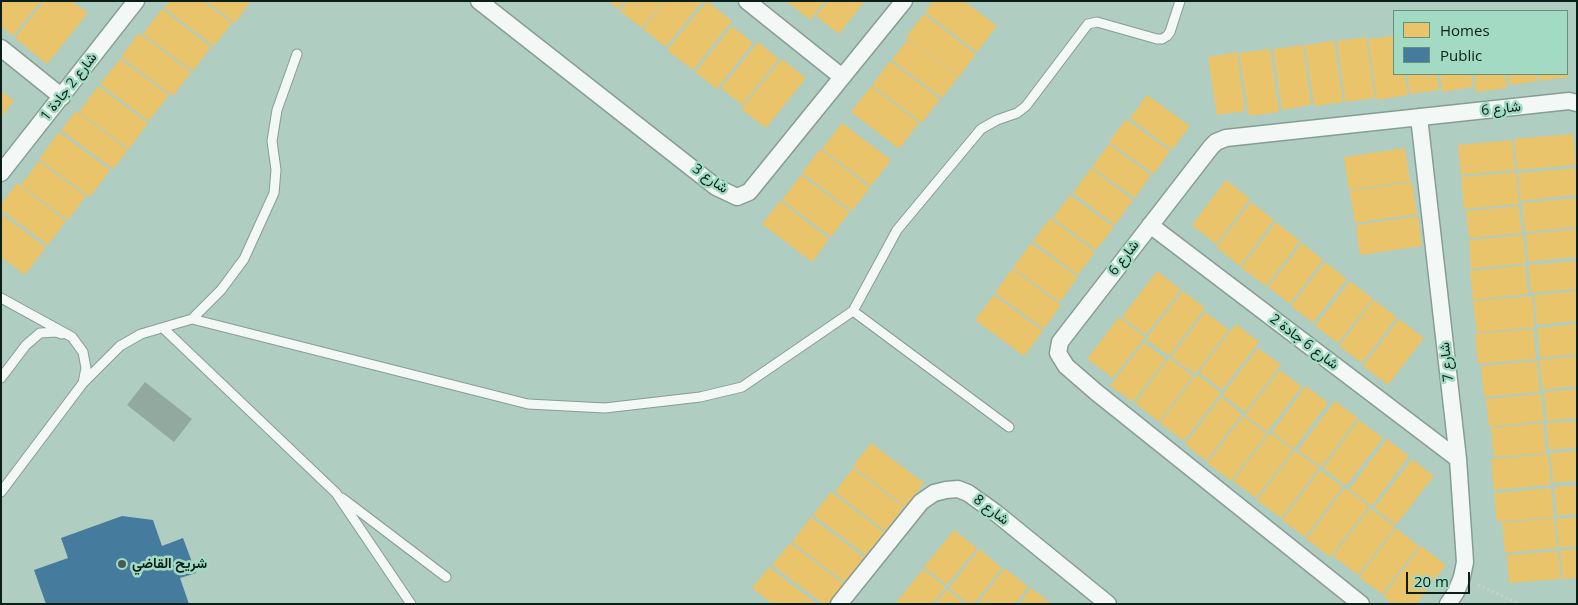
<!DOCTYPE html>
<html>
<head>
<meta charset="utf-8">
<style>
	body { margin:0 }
	#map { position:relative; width:1578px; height:605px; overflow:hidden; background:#b0cdc1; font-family:"Open Sans",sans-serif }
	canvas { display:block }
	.frame { position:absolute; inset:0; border:2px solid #091f17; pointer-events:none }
	.legend { position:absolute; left:1393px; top:10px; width:175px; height:65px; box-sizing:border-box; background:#a3dac3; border:1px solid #658f7e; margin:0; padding:6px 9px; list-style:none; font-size:15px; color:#091f17 }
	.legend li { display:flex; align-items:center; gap:10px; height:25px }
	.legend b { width:25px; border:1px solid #658f7e }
	.scale { position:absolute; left:1406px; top:572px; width:64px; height:22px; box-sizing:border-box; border:2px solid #091f17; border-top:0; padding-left:6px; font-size:15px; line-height:18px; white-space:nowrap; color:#091f17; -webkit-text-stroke:4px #a3dac3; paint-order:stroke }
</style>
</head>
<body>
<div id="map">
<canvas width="1578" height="605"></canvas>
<div class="frame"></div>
<ul class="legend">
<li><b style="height:14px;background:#e9c46a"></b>Homes</li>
<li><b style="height:14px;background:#457b9d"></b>Public</li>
</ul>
<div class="scale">20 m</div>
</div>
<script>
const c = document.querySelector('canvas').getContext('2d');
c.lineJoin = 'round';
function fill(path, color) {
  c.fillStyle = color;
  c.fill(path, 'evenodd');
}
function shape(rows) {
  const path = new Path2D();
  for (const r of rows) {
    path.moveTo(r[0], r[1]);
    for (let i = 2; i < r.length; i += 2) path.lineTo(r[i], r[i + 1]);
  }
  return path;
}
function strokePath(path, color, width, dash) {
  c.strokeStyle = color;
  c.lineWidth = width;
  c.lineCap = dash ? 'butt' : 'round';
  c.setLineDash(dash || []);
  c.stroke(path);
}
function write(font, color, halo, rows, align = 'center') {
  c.font = font + ' "Open Sans",Vazirmatn,sans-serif';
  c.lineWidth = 5;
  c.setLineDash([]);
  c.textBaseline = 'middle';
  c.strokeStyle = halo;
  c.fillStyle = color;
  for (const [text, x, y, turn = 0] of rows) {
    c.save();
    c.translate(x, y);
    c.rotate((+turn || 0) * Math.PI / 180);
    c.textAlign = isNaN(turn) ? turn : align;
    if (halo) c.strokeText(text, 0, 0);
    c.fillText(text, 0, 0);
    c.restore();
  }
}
const homes = shape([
	[1,1,41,1,13,36,1,26],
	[44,1,72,1,88,13,47,64,15,38],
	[169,1,203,1,232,23,214,46,164,8],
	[206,1,251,1,235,23],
	[608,1,625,1,618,9],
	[628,1,663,1,642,28,620,11],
	[664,1,703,1,666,47,643,29],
	[707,1,732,21,693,70,667,50],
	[786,1,825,1,810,20],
	[828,1,865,1,839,34,816,16],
	[933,1,964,1,997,26,977,52,925,12],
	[162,9,211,47,193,71,143,34],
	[924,14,976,54,959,77,906,37],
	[732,26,753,43,717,89,695,72],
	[139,33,191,72,173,96,121,57],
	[1394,36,1394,74,1405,74,1408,95,1377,100,1368,39],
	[1366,37,1375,98,1345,102,1337,41],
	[908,39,958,77,942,98,892,60],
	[1334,41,1343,102,1314,106,1305,45],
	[758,42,779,59,742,105,721,88],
	[1303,45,1311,105,1282,110,1273,49],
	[1270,49,1279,112,1249,116,1239,53],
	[1237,52,1245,111,1217,115,1208,57],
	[120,59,169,95,149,121,100,84],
	[782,59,806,78,766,128,741,109],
	[890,61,940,99,922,123,872,85],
	[1567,67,1569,77,1540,81,1539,74,1567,74],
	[1407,74,1437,74,1439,90,1410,94],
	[1440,74,1471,74,1473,87,1442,92],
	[1474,74,1505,74,1507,88,1476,92],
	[1508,74,1537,74,1538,81,1509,85],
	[98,86,148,123,129,149,79,112],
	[871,86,919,123,899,149,851,112],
	[1,91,14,101,1,117],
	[1147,95,1190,126,1172,150,1130,118],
	[76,111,128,150,113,169,61,130],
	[1126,119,1170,151,1154,174,1109,142],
	[842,123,891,160,871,186,822,149],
	[59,132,110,170,90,197,39,159],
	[1573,134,1576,165,1517,170,1514,139],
	[1512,140,1515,170,1461,175,1458,145],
	[1109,144,1151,175,1135,198,1092,167],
	[1405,148,1410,181,1349,190,1344,157],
	[820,149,870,188,852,211,802,173],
	[39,161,86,196,68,220,21,185],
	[1091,168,1133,200,1115,225,1073,193],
	[1575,168,1577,195,1520,201,1518,173],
	[1516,172,1519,204,1464,209,1461,177],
	[801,175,850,212,831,237,782,200],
	[1226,180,1250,199,1216,244,1192,225],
	[1412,182,1417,214,1355,223,1350,191],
	[17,183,66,221,48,245,1,210,1,204],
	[1070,195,1114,227,1096,250,1053,218],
	[1577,198,1577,227,1525,232,1522,203],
	[780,201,829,239,812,262,762,224],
	[1251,202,1274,220,1240,266,1216,247],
	[1519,206,1522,233,1469,238,1466,211],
	[1,214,46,247,25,275,1,257],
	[1418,216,1422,246,1360,255,1356,225],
	[1050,218,1095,252,1078,275,1033,241],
	[1276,222,1300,241,1266,286,1241,268],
	[1577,229,1577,257,1528,262,1526,234],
	[1523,235,1526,263,1471,269,1469,240],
	[1031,243,1078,277,1060,302,1013,268],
	[1302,243,1323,260,1290,304,1268,287],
	[1577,261,1577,289,1531,293,1528,265],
	[1325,262,1347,279,1313,323,1291,306],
	[1525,265,1528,294,1473,300,1470,271],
	[1012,269,1061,305,1044,329,995,293],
	[1157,271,1181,290,1146,335,1122,317],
	[1350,281,1373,299,1338,343,1315,326],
	[1183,291,1205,308,1169,356,1146,339],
	[1577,291,1577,321,1537,325,1534,295],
	[994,295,1043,331,1024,356,975,320],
	[1532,296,1535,327,1477,333,1473,301],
	[1374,300,1397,317,1362,363,1339,346],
	[1205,312,1229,330,1195,374,1171,357],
	[1119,317,1145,337,1113,378,1087,359],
	[1399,319,1424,338,1388,385,1363,366],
	[1236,324,1259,342,1222,390,1199,372],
	[1577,324,1577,354,1540,358,1537,328],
	[1533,329,1536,359,1478,364,1475,334],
	[1144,342,1166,359,1133,402,1110,386],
	[1258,348,1281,365,1245,412,1222,395],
	[1577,356,1577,386,1543,390,1539,360],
	[1169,358,1193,376,1159,422,1135,403],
	[1537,361,1540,392,1484,397,1481,366],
	[1280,370,1302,387,1267,432,1245,415],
	[1197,374,1221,393,1184,441,1160,423],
	[1306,386,1328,403,1294,449,1272,432],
	[1577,389,1577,418,1547,421,1544,392],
	[1541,394,1544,421,1489,427,1486,399],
	[1221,397,1242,414,1206,461,1185,444],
	[1335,401,1358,418,1321,467,1298,450],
	[1243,416,1267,434,1231,481,1207,463],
	[1359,420,1383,438,1346,486,1323,468],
	[1577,421,1577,448,1549,450,1546,423],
	[1543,423,1546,453,1494,457,1491,428],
	[1270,433,1293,450,1256,498,1233,481],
	[1387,439,1409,456,1372,506,1349,489],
	[871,443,924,483,906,507,853,466],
	[1295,450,1319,468,1281,518,1257,500],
	[1577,451,1577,481,1553,483,1550,453],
	[1548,454,1551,485,1494,490,1491,459],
	[1412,459,1434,476,1396,525,1374,508],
	[853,468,904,507,885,531,835,492],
	[1320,470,1343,487,1305,537,1282,520],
	[1577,485,1577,514,1557,516,1554,487],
	[1345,488,1369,506,1330,557,1306,539],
	[1551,488,1554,517,1497,522,1494,493],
	[831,492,886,534,868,557,813,515],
	[1370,508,1395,527,1358,575,1333,556],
	[811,517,866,559,847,584,792,542],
	[1577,517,1577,546,1559,548,1556,519],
	[1554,518,1557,548,1505,553,1502,523],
	[1396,528,1419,546,1382,594,1359,577],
	[954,530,977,548,947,585,924,567],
	[790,543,844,584,829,604,823,604,772,565],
	[1421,546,1446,565,1416,604,1392,604,1383,596],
	[979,549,1002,568,974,604,969,604,949,588],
	[1577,549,1577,578,1563,579,1560,550],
	[1558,551,1561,579,1509,583,1507,555],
	[769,567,817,604,773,604,752,588],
	[1005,568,1028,587,1015,604,977,604],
	[923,569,946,587,932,604,895,604],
	[1031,588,1052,604,1019,604],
	[947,589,965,604,935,604]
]);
const public = shape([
	[122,516,153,520,162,546,183,538,196,573,180,578,189,604,46,604,34,570,68,558,61,538]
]);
const building = shape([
	[145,382,192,419,174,442,127,405]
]);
const path = shape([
	[1478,585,1520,604]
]);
const service = shape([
	[1,298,72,337,83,352,86,368,83,383,1,492],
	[853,311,1009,427],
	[192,319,528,404,605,408,700,397,742,387,853,311,897,230,981,129,997,120,1017,113,1026,106,1088,24,1097,22,1157,39,1162,39,1167,36,1170,32,1180,1],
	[163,328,336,493,411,604],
	[1,378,26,345,40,333,56,332,62,334],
	[83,383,120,346,141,334,192,319,221,290,244,259,274,193,276,170,272,141,277,110,297,54],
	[342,498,446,577]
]);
const minor = shape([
	[479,1,716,187,737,197,749,192,904,1],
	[747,1,842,77],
	[1,48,62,97],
	[1419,117,1458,459,1465,562,1462,577,1456,592,1448,604],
	[1,173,136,1],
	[1150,225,1458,459],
	[839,604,921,502,934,493,946,490,958,489,968,493,996,513,1108,604],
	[1361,604,1096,392,1066,366,1058,353,1060,342,1211,147,1216,142,1226,138,1569,101,1577,103]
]);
const markers = [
	[122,564,5,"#435c52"]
];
const streetNames = [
	["شارع 2 جادة 1",69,87,-52],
	["شارع 6",1501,109,-6],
	["شارع 3",710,179,35],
	["شارع 6",1124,258,-52],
	["شارع 6 جادة 2",1304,342,37],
	["شارع 7",1447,362,-96],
	["شارع 8",991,510,37]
];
const poiNames = [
	["شريح القاضي",132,564]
];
fill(homes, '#e9c46a');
fill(public, '#457b9d');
fill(building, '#92a99f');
strokePath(service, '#869d94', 11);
strokePath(minor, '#869d94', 19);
strokePath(path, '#c6cfcb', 3, [2.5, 2.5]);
strokePath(service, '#f3f8f6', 9);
strokePath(minor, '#f3f8f6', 16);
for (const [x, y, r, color] of markers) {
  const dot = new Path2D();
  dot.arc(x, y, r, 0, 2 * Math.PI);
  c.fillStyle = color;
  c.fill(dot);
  strokePath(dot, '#a3dac3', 2);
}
write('14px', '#091f17', '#a3dac3', streetNames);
write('bold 14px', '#091f17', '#a3dac3', poiNames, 'left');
</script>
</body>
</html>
